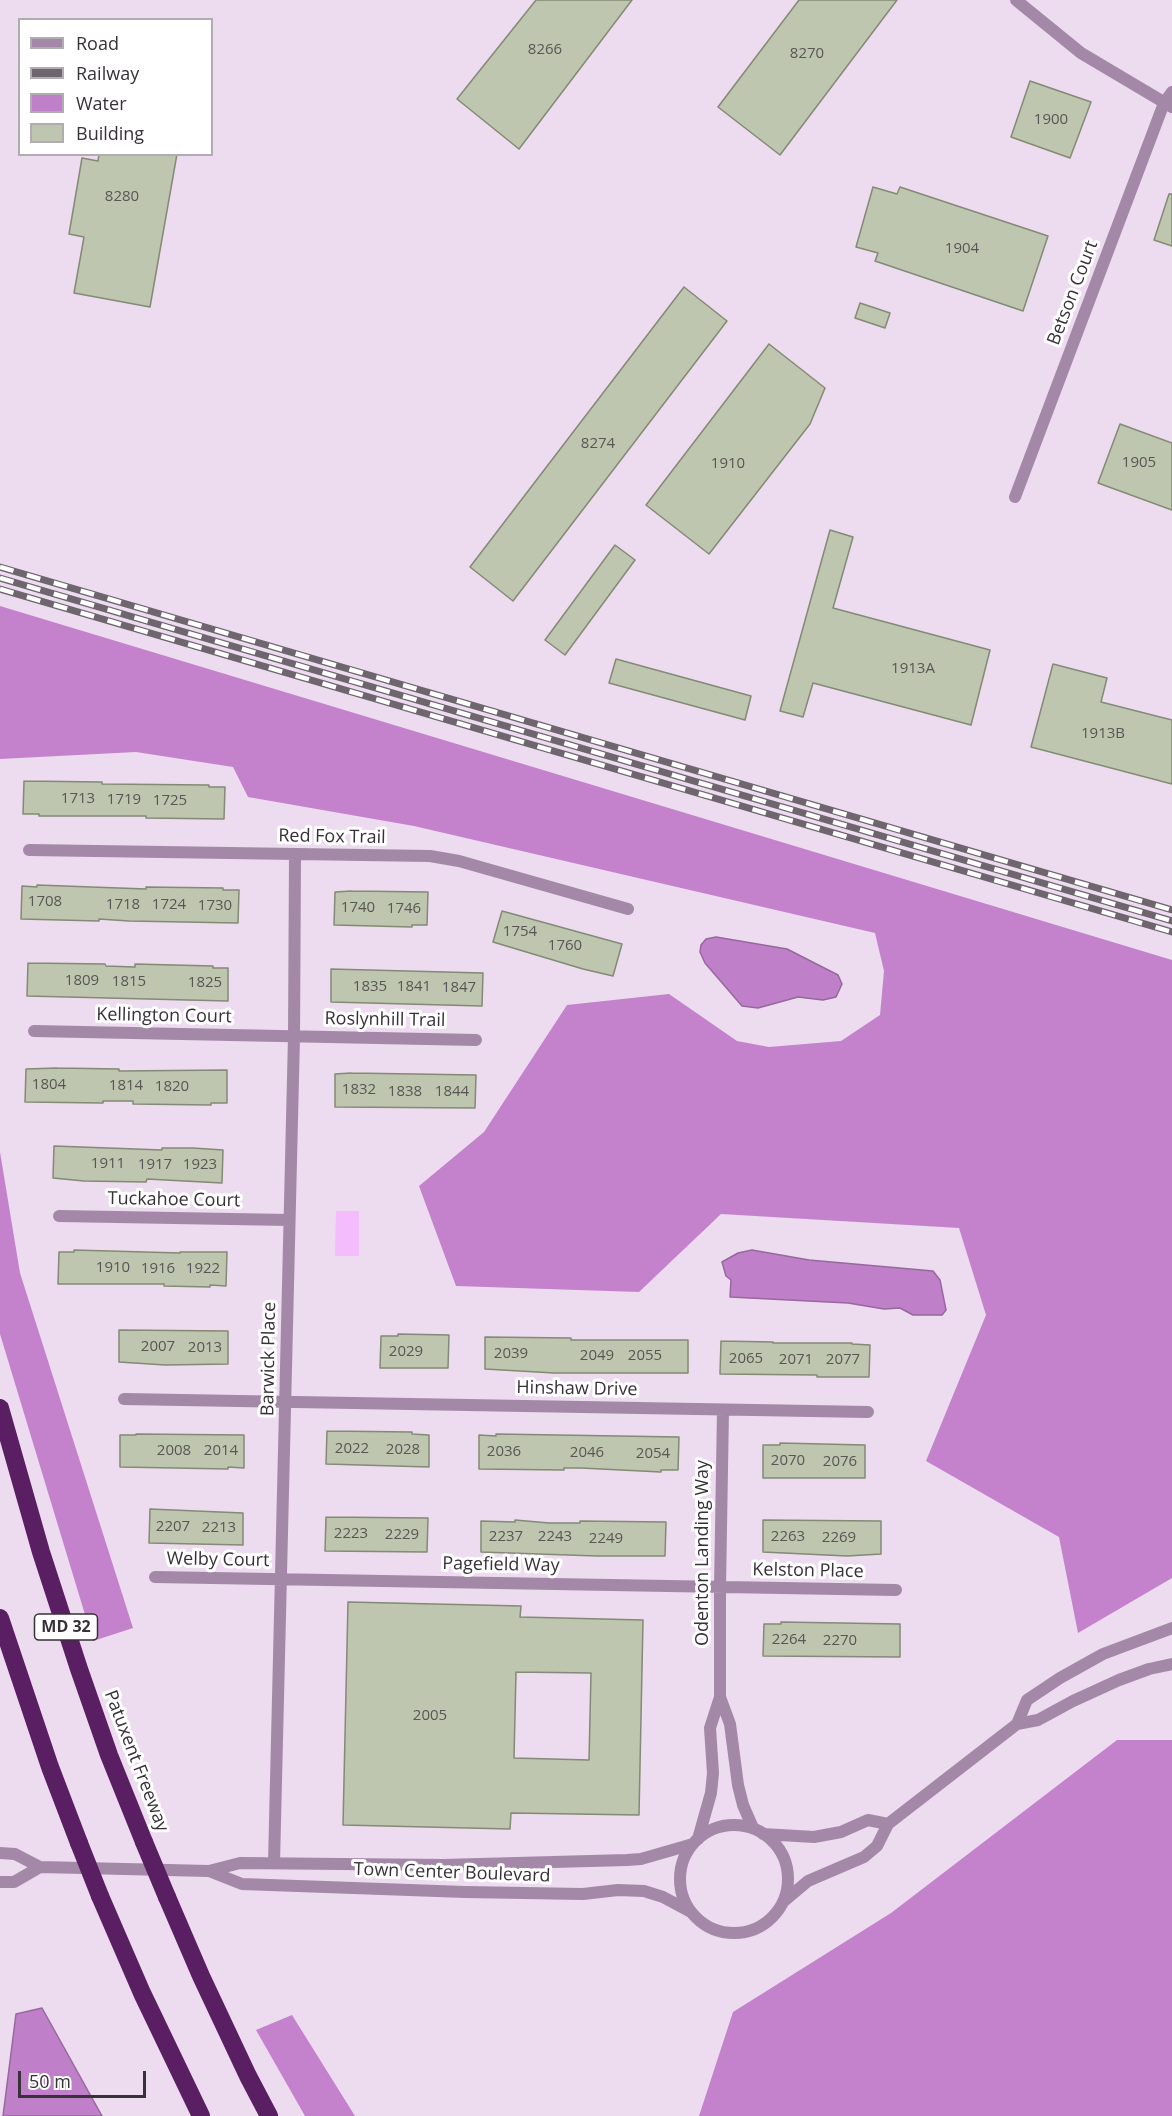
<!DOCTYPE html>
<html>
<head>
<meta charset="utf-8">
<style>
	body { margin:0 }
	#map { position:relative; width:1172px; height:2116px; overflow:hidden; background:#eddbef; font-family:"Open Sans",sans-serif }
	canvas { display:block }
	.legend { position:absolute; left:18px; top:18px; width:195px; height:138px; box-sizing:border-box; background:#fff; border:2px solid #afadaf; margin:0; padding:8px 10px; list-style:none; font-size:18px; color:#373138 }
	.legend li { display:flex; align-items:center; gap:12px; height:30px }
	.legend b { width:30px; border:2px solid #afadaf }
	.scale { position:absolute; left:18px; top:2071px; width:128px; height:27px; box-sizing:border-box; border:3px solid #373138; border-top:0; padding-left:8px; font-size:18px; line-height:21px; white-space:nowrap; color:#373138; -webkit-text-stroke:4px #fff; paint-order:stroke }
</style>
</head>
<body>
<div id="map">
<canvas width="1172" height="2116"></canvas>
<ul class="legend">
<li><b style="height:8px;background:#a488a8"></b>Road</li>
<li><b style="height:8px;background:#6e656f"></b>Railway</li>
<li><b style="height:16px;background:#c07fc9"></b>Water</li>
<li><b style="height:16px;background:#bec6af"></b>Building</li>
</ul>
<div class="scale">50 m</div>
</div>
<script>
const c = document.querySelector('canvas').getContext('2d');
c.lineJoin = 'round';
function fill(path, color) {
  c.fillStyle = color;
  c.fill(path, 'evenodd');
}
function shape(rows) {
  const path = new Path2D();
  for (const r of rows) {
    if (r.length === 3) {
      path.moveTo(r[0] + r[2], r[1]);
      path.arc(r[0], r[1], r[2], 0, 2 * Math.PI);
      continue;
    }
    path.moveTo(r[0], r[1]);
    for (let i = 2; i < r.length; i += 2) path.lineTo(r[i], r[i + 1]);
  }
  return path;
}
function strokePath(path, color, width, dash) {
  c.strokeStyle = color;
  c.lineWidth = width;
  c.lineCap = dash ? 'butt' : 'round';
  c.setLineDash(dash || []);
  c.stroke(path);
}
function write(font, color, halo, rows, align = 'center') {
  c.font = font + ' "Open Sans",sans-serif';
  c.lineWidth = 6;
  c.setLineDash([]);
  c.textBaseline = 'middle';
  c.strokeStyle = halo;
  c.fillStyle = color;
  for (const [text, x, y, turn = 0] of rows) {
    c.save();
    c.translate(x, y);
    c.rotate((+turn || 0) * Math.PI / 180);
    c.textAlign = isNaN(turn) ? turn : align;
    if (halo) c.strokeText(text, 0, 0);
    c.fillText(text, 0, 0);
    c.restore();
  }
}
const green = shape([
	[336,1211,359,1211,359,1256,335,1256]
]);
const forest = shape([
	[0,606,1172,960,1172,1578,1078,1633,1059,1537,926,1461,986,1315,959,1228,721,1214,639,1292,456,1286,419,1186,484,1132,567,1005,669,994,737,1041,769,1047,841,1041,880,1015,884,971,875,933,414,826,248,797,233,767,136,752,0,759],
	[0,1152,20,1273,133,1628,93,1641,0,1334],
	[1117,1740,1172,1740,1172,2116,699,2116,733,2012,891,1913],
	[292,2015,355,2116,305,2116,256,2030]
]);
const water = shape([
	[716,937,787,949,838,975,842,984,836,997,823,1000,798,997,758,1008,742,1006,705,963,700,952,701,945,706,939,716,937],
	[752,1250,809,1260,933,1271,940,1280,946,1310,942,1315,913,1315,900,1308,884,1309,848,1303,730,1297,731,1280,726,1276,722,1262,738,1253,752,1250],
	[42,2008,102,2116,3,2116,16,2014,42,2008]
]);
const building = shape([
	[536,0,632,0,519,149,457,99,536,0],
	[799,0,897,0,780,155,718,107,799,0],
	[1030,81,1091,102,1070,158,1011,137,1030,81],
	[99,154,177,154,150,307,74,293,84,237,69,234,82,158,98,161,99,154],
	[873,187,897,194,900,187,1048,236,1023,311,875,261,878,253,856,247,873,187],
	[1169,194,1172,194,1172,246,1154,240,1169,194],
	[684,287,727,321,513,601,470,567,684,287],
	[860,303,890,313,885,328,855,318,860,303],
	[769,344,825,388,810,424,709,554,646,505,769,344],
	[1120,424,1172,443,1172,510,1098,483,1120,424],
	[830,530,853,537,833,608,990,650,971,725,813,683,803,717,780,711,830,530],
	[615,545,635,560,565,655,545,640,615,545],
	[616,659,751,696,745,720,609,683,616,659],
	[1053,664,1107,678,1101,702,1172,720,1172,784,1031,747,1053,664],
	[24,781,102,782,102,784,209,785,209,787,225,787,224,819,146,818,146,816,39,816,39,814,23,814,24,781],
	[37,885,146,889,146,887,223,888,223,890,239,890,238,923,129,921,99,919,99,921,21,919,22,886,37,887,37,885],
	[351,891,428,892,427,925,412,925,412,927,334,925,335,892,351,891],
	[502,911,622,944,613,976,583,969,493,942,502,911],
	[28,963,105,964,106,966,135,967,135,964,213,966,213,968,228,968,228,1001,27,996,28,963],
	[331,969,483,973,482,1006,331,1002,331,969],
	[57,1068,119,1069,119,1071,227,1070,227,1103,211,1103,211,1105,133,1104,133,1101,103,1101,103,1103,25,1102,26,1069,57,1068],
	[351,1073,476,1075,475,1108,335,1107,335,1074,351,1073],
	[54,1146,162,1150,162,1148,193,1148,223,1150,222,1183,147,1179,146,1182,84,1181,53,1178,54,1146],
	[74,1250,180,1253,180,1252,227,1252,226,1286,210,1285,210,1287,164,1286,164,1284,58,1284,59,1252,74,1252,74,1250],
	[119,1330,228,1331,228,1364,165,1365,119,1362,119,1330],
	[398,1334,449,1335,448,1368,380,1368,381,1336,398,1336,398,1334],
	[485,1337,571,1338,571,1340,688,1340,688,1373,554,1373,485,1369,485,1337],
	[721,1341,773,1342,773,1343,852,1343,852,1344,870,1345,869,1377,817,1377,817,1375,720,1374,721,1341],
	[327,1431,412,1432,412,1434,429,1435,429,1467,326,1464,327,1431],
	[136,1434,244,1435,244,1468,228,1467,228,1469,120,1467,120,1435,136,1435,136,1434],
	[496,1434,679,1437,678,1470,661,1470,661,1472,581,1468,564,1468,564,1470,479,1469,479,1435,496,1436,496,1434],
	[780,1443,865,1445,865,1478,763,1478,763,1445,780,1445,780,1443],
	[150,1509,243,1513,243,1545,149,1543,150,1509],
	[326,1517,428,1518,427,1552,325,1551,326,1517],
	[515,1520,549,1523,580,1523,580,1521,666,1522,665,1556,597,1556,481,1552,481,1521,515,1522,515,1520],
	[763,1520,881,1521,881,1554,847,1556,763,1552,763,1520],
	[348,1602,521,1606,520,1617,643,1620,639,1815,511,1813,510,1829,343,1825,348,1602],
	[516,1672,591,1673,589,1760,514,1758,516,1672],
	[781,1622,900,1624,900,1657,763,1656,764,1624,781,1624,781,1622]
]);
const minor = shape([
	[1016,0,1081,53,1172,107],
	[1015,497,1164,103,1172,92],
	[29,850,430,856,459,861,628,909],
	[34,1031,476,1040],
	[59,1216,289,1220],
	[124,1399,868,1412],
	[155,1577,896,1590],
	[720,1697,720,1588,723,1410],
	[698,1839,711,1793,713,1773,710,1728,720,1697,730,1724,738,1785,743,1805,753,1828],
	[274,1863,294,1037,295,855]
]);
const tertiary = shape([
	[1017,1724,1027,1700,1060,1678,1103,1654,1172,1628],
	[734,1879,54],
	[763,1834,814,1837,841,1832,868,1820,888,1824],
	[0,1853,15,1854,40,1867,209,1871,240,1863,443,1865,627,1860,641,1859,693,1844],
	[209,1871,242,1884,465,1892,583,1894,618,1890,644,1891,663,1897,691,1912],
	[0,1882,14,1882,40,1867],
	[783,1902,808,1881,864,1857,877,1846,888,1824,1017,1724,1038,1720,1073,1701,1119,1680,1149,1669,1172,1664]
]);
const motorway = shape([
	[0,1408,41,1552,79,1669,109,1755,144,1842],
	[0,1618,50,1767,79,1843],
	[100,1896,142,1993,201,2116],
	[167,1897,201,1976,248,2076,269,2116]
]);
const rail = shape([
	[0,567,1172,910],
	[0,578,1172,921],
	[0,589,1172,932]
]);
const motorwayBridge = shape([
	[144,1842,167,1897],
	[79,1843,100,1896]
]);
const numberNames = [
	["8266",545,50],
	["8270",807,54],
	["1900",1051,120],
	["8280",122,197],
	["1904",962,249],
	["8274",598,444],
	["1905",1139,463],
	["1910",728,464],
	["1913A",913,669],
	["1913B",1103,734],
	["1713",78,799],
	["1719",124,800],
	["1725",170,801],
	["1708",45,902],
	["1718",123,905],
	["1724",169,905],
	["1730",215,906],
	["1740",358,908],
	["1746",404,909],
	["1754",520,932],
	["1760",565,946],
	["1809",82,981],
	["1815",129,982],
	["1825",205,983],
	["1835",370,987],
	["1841",414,987],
	["1847",459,988],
	["1804",49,1085],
	["1814",126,1086],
	["1820",172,1087],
	["1832",359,1090],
	["1838",405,1092],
	["1844",452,1092],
	["1911",108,1164],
	["1917",155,1165],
	["1923",200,1165],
	["1910",113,1268],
	["1916",158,1269],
	["1922",203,1269],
	["2007",158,1347],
	["2013",205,1348],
	["2029",406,1352],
	["2039",511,1354],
	["2049",597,1356],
	["2055",645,1356],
	["2065",746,1359],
	["2071",796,1360],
	["2077",843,1360],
	["2022",352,1449],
	["2028",403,1450],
	["2008",174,1451],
	["2014",221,1451],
	["2036",504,1452],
	["2046",587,1453],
	["2054",653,1454],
	["2070",788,1461],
	["2076",840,1462],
	["2207",173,1527],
	["2213",219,1528],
	["2223",351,1534],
	["2229",402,1535],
	["2237",506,1537],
	["2243",555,1537],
	["2263",788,1537],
	["2269",839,1538],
	["2249",606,1539],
	["2264",789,1640],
	["2270",840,1641],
	["2005",430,1716]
];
const shields = [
	[66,1627,63]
];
const shieldNames = [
	["MD 32",66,1627]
];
const streetNames = [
	["Betson Court",1073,293,-69],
	["Red Fox Trail",332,837,1],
	["Kellington Court",164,1016,1],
	["Roslynhill Trail",385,1020,1],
	["Tuckahoe Court",174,1200,1],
	["Barwick Place",269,1359,-89],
	["Hinshaw Drive",577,1389,1],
	["Odenton Landing Way",703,1553,-90],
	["Welby Court",218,1560,1],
	["Pagefield Way",501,1565,1],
	["Kelston Place",808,1571,1],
	["Patuxent Freeway",136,1761,69],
	["Town Center Boulevard",452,1873,2]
];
fill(green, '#f5bcfd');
fill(forest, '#c482cd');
fill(water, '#c07fc9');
strokePath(water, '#97689e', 1.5);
fill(building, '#bec6af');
strokePath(building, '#838a75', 1.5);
strokePath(minor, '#a488a8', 12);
strokePath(tertiary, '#a488a8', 12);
strokePath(motorway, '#5a1e63', 18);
strokePath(rail, '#6e656f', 7);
strokePath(rail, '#fff', 4.5, [14]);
strokePath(motorwayBridge, '#5a1e63', 18);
write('15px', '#595656', null, numberNames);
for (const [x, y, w] of shields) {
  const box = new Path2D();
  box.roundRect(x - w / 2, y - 13, w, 26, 4.5);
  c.fillStyle = '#fff';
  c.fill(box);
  strokePath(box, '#373138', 1.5);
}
write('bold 16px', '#373138', null, shieldNames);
write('18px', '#373138', '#fff', streetNames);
</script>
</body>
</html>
